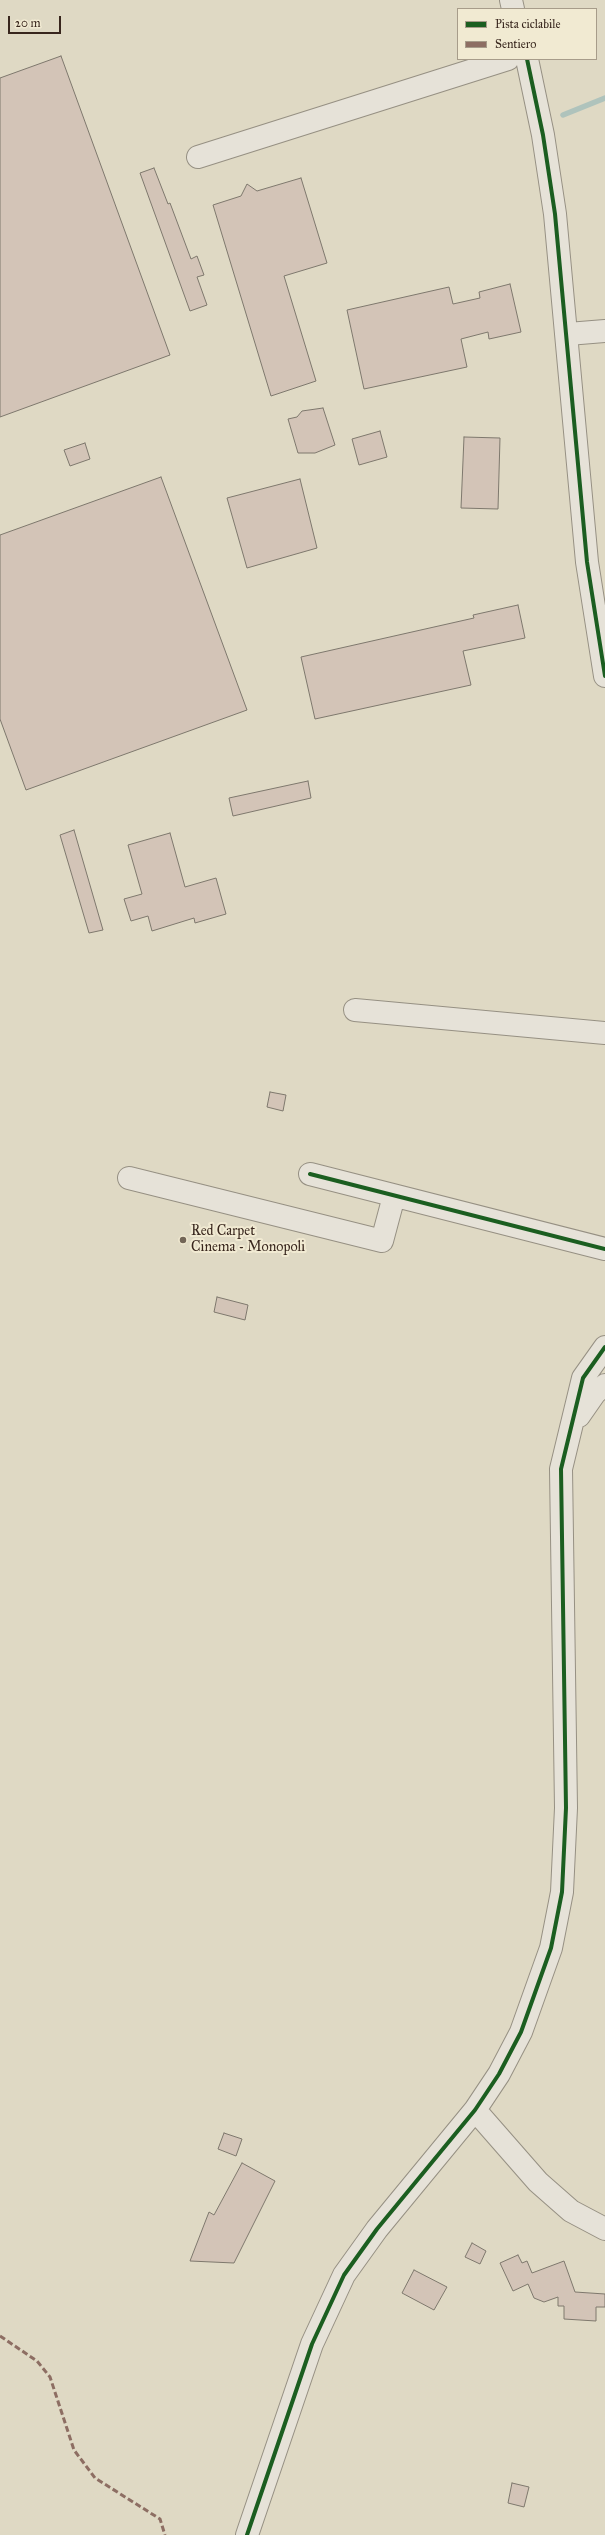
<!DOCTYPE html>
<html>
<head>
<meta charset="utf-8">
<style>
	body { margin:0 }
	#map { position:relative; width:605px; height:2535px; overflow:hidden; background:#dfd9c4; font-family:"IM FELL Great Primer",serif }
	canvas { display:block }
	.legend { position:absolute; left:457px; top:8px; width:140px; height:52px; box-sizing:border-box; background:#f1ead2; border:1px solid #a79c8a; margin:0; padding:5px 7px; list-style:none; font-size:12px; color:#38261d }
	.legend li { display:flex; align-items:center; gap:8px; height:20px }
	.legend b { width:20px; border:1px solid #a79c8a }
	.scale { position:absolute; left:8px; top:16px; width:53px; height:18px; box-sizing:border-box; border:2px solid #38261d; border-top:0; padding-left:5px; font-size:12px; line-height:14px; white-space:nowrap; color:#38261d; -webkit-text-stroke:3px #f1ead2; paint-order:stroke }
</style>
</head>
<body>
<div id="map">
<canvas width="605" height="2535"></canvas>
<ul class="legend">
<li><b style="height:5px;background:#1b5e20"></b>Pista ciclabile</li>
<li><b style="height:5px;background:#8d6e63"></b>Sentiero</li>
</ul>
<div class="scale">20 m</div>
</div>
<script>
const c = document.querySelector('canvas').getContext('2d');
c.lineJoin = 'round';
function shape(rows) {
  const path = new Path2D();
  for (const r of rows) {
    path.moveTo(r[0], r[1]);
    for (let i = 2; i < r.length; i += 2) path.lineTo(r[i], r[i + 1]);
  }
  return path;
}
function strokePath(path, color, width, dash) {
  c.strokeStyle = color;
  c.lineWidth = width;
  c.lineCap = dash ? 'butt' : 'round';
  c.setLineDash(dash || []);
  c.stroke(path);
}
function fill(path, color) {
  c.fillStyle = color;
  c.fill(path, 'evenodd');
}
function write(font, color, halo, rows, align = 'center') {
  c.font = font + ' "IM FELL Great Primer",serif';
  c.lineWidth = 4;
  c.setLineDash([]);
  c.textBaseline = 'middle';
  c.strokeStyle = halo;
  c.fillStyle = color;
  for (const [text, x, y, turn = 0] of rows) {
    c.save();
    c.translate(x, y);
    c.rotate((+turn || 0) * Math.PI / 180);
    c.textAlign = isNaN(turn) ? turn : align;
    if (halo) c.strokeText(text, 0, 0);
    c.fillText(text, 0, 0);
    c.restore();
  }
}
const stream = shape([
	[563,115,605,98]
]);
const building = shape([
	[61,56,170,355,0,417,0,78,61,56],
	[154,168,168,204,170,203,191,259,197,256,204,275,197,277,207,305,190,311,140,173,154,168],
	[301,178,327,263,284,276,316,381,271,396,213,205,241,196,247,184,257,191,301,178],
	[510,284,521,332,489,339,488,332,461,339,467,367,364,389,347,310,449,287,453,304,480,298,479,292,510,284],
	[323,408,335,445,315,453,298,453,288,419,297,417,302,411,323,408],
	[380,431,387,457,359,465,352,439,380,431],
	[464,437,500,438,498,509,461,508,464,437],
	[85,443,90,459,70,466,64,450,85,443],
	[161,477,247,710,26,790,0,719,0,535,161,477],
	[300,479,317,548,247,568,227,498,300,479],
	[518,605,525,638,463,651,471,685,315,719,301,657,474,618,473,615,518,605],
	[308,781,311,798,233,816,229,798,308,781],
	[74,830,103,930,89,933,60,835,74,830],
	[170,833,185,887,216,878,226,914,195,923,194,918,152,931,148,916,131,921,124,899,142,894,128,845,170,833],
	[270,1092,286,1095,283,1111,267,1107,270,1092],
	[217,1297,248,1305,245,1320,214,1312,217,1297],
	[224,2133,242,2139,236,2156,218,2149,224,2133],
	[242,2163,275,2181,234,2263,190,2261,209,2212,214,2215,242,2163],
	[472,2243,486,2251,480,2264,465,2257,472,2243],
	[518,2255,522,2263,527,2261,532,2273,564,2261,575,2292,605,2294,605,2307,596,2307,596,2321,564,2319,564,2306,558,2306,558,2297,544,2302,534,2298,528,2284,513,2291,500,2263,518,2255],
	[414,2270,447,2287,434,2310,402,2293,414,2270],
	[512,2483,529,2487,524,2507,508,2503,512,2483]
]);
const minor = shape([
	[511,0,513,9],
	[527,59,543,135,555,214,587,562,605,676],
	[198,157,508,59],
	[568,334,605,331],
	[355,1010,605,1033],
	[310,1174,605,1249],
	[129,1178,382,1241,394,1196],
	[579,1416,595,1393,605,1385],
	[475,2110,538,2182,571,2211,605,2229],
	[247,2535,312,2344,344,2275,377,2229,475,2110,499,2074,521,2032,551,1948,562,1892,566,1808,561,1469,583,1378,605,1347]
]);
const quiet = shape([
	[0,2336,37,2361,50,2377,74,2450,95,2478,160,2519,165,2535]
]);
const cycleway = shape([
	[527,59,543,135,555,214,587,562,605,676],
	[310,1174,605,1249],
	[247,2535,312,2344,344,2275,377,2229,475,2110,499,2074,521,2032,551,1948,562,1892,566,1808,561,1469,583,1378,605,1347]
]);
const markers = [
	[183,1240,4,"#726557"]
];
const poiNames = [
	["Red Carpet",191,1232],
	["Cinema - Monopoli",191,1248]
];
strokePath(stream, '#afc3bc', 5.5);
fill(building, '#d3c4b7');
strokePath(building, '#7e786d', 1);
strokePath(minor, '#969083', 24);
strokePath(minor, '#e6e2d8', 22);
strokePath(quiet, '#8d6e63', 3, [6, 3]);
strokePath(cycleway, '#1b5e20', 4);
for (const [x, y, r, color] of markers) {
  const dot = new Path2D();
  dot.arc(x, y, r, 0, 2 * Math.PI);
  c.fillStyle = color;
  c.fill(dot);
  strokePath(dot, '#f1ead2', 1.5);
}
write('14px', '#38261d', '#f1ead2', poiNames, 'left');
</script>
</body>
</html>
